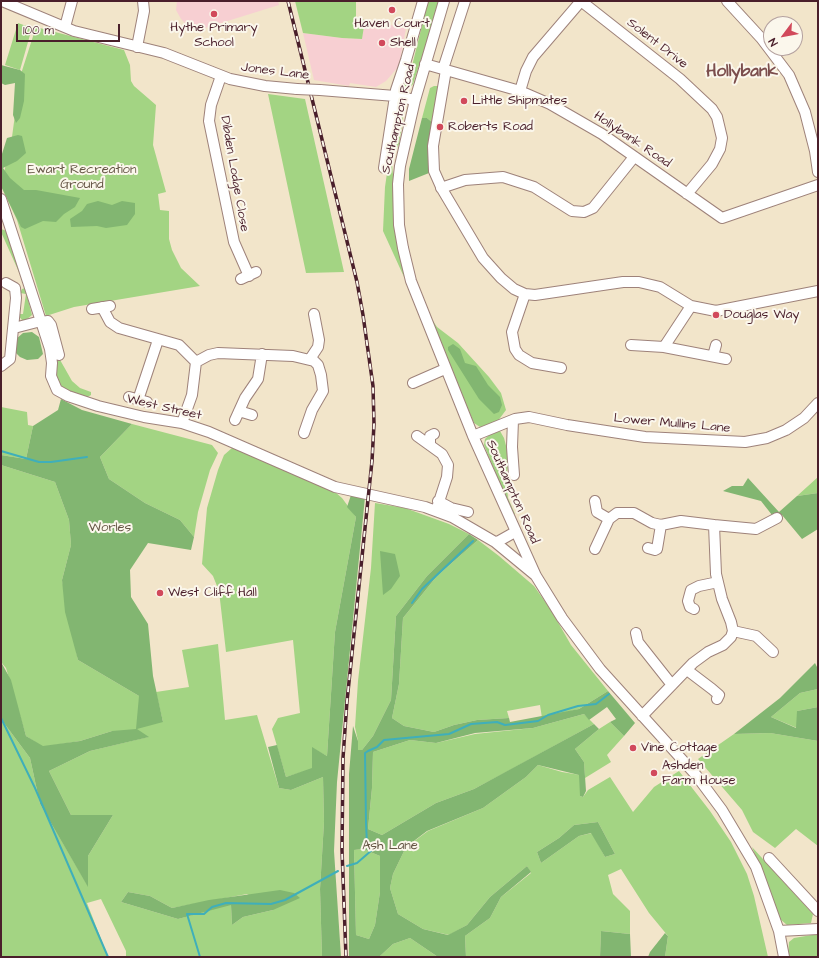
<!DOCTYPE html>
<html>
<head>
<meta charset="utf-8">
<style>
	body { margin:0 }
	#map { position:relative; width:819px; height:958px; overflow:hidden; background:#f2e5ca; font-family:"Architects Daughter",sans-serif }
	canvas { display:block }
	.frame { position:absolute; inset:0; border:2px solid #4a1f2b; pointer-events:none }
	.north { position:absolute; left:763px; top:16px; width:40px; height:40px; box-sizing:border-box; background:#fbf7ec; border:1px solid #b4a19f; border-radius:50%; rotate:238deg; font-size:11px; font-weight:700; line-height:16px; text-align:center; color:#4a1f2b }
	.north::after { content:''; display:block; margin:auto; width:14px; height:18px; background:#d1495b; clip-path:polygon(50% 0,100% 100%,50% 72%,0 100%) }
	.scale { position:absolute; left:16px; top:24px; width:104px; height:18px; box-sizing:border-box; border:2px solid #4a1f2b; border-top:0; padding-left:5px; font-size:12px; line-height:14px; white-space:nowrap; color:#4a1f2b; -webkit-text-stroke:3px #fbf7ec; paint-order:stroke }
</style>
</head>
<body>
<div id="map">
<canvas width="819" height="958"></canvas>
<div class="frame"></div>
<div class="north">N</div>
<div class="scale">100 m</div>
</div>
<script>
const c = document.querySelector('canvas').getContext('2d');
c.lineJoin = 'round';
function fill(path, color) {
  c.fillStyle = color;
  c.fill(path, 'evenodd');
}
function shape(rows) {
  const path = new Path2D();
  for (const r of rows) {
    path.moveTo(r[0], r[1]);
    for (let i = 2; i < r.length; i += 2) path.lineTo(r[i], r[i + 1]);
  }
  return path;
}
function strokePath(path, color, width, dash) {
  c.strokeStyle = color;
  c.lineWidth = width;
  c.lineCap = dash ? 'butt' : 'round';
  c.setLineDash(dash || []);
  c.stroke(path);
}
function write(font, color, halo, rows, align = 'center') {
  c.font = font + ' "Architects Daughter",sans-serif';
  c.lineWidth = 4;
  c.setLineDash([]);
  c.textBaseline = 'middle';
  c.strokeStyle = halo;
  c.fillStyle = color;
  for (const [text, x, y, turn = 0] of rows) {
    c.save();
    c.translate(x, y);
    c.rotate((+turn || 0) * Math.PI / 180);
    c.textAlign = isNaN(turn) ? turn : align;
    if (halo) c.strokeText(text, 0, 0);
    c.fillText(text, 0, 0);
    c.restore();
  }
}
const built = shape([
	[177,1,278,1,279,5,205,28,187,25,181,19,176,10],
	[365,20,406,28,399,66,386,81,376,87,350,83,349,86,314,80,303,33,342,38,362,39]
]);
const green = shape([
	[295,1,356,1,356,18,365,20,362,39,342,38,303,33],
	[428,1,440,1,413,84,410,88,404,89,402,85,412,66],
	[18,23,32,28,20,70,5,65],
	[36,27,124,50,130,65,131,81,134,86,156,105,153,145,166,192,158,194,160,210,169,211,169,239,172,250,181,268,200,286,74,307,46,316,17,220,1,186,12,137,20,77],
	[434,86,440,86,433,123,427,118,422,118,430,88],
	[268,94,305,99,344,272,306,273],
	[399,109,403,117,401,132,399,144,392,158,392,165,404,277,383,231,385,187,396,110],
	[1,229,7,231,22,279,1,232],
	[25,288,32,315,26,320,22,320,17,314,23,314,26,294,20,293,22,289],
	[433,321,437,327,458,343,489,377,501,393,506,410,497,422,480,427,474,423,431,322],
	[55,351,72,381,80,388,91,392,91,395,86,398,63,390,56,382],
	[1,407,27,412,28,425,33,426,26,459,1,455],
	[132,424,212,445,218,453,210,470,198,512,194,537,180,520,145,503,109,479,100,457],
	[500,431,504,438,509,457,506,479,508,498,515,514,513,515,484,445,485,439,489,435],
	[232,448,238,448,335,492,342,498,356,517,335,632,327,756,312,748,312,769,286,777,272,729,278,718,300,713,293,640,226,652,219,591,213,576,202,564,207,508,218,470,224,455],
	[1,465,55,482,69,520,71,545,62,580,78,660,139,696,163,722,156,692,189,687,182,650,218,644,225,720,257,715,279,788,291,790,323,777,324,822,320,889,322,957,126,957,126,951,101,899,87,903,108,957,1,957,1,719,30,758,40,804,88,886,88,856,113,815,71,815,49,771,90,751,148,737,112,731,80,741,43,747,26,736,6,668,1,662],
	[128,892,150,896,172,908,247,894,273,910,243,917,232,925,231,904,178,919,121,902],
	[818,477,818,493,797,496],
	[375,503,405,508,449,524,469,534,427,576,396,616,391,700,373,736,362,750,358,750,358,741,355,727,358,681,371,568],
	[478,540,499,556,534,586,551,610,571,645,608,691,579,709,542,718,540,705,507,711,509,718,477,720,454,725,434,732,404,726,392,718,399,684,403,618,437,576],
	[818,689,818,707,797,711,797,728,771,717,800,693],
	[584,714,594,724,508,771,474,789,436,803,382,835,368,829,372,788,373,752,410,740,436,743,475,734,533,728],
	[610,722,624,736,607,755,611,762,585,778,584,762,575,749,599,729],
	[770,733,818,741,818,846,796,829,775,848,753,832,742,810,698,759,734,734],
	[538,765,562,772,580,775,580,796,583,797,588,790,610,777,633,812,654,787,679,771,710,811,731,842,747,874,754,896,768,957,665,957,668,936,649,913,621,869,608,875,613,894,630,911,630,934,601,931,600,957,466,957,465,936,490,918,501,897,531,873,527,866,490,897,467,925,449,935,423,929,398,914,390,888,393,874,406,847,428,831,483,808,526,777],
	[598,822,615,854,605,857,592,833,579,836,541,863,537,852,559,838,574,825],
	[752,847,813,914,811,923,787,925,780,919],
	[363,849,380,856,380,892,375,925,369,939,356,935,354,850],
	[818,934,818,957,788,957,789,942,794,938],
	[410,938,438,957,379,957,393,944]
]);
const forest = shape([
	[1,65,20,70,25,74,24,101,20,118,16,123,13,115,15,83,5,85,1,83],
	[422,118,427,118,433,123,428,154,429,173,409,181,409,169],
	[18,135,22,136,26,153,17,161,3,168,10,178,24,190,36,190,80,198,75,207,64,214,56,222,43,221,25,229,21,227,1,186,1,157,7,138],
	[98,201,112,205,122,201,135,203,135,214,127,225,106,228,97,226,71,227,70,219,82,211,87,204],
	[32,332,39,337,43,354,38,359,27,360,20,357,15,352,16,339,23,333],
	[453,344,460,349,465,363,476,366,488,385,500,397,502,405,499,412,494,414,479,399,448,350,448,347],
	[61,399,82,410,132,424,100,457,109,479,145,503,180,520,194,537,191,550,148,543,130,570,131,597,148,624,153,676,163,722,137,729,149,737,90,751,49,771,71,815,113,815,88,856,88,887,40,804,30,758,1,719,1,662,11,680,26,736,43,746,80,741,112,731,136,729,139,696,78,660,65,612,62,580,71,545,69,520,55,482,1,465,1,455,26,459,33,426,58,410],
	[748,478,779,512,797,496,818,493,818,529,802,539,782,515,772,515,761,501,723,491,732,486,743,486],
	[351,495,365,497,337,782,334,851,341,957,322,957,320,889,324,822,323,777,291,790,279,788,268,747,277,745,286,777,312,768,312,747,327,756,335,632,356,517,347,507],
	[469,534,478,540,437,576,403,618,399,684,392,718,404,726,434,732,454,725,477,720,509,718,510,722,579,709,608,691,635,723,624,736,610,722,616,719,607,707,589,720,584,714,533,728,475,733,436,743,410,740,373,752,372,788,368,829,382,835,436,803,474,789,594,724,599,729,575,749,584,762,586,791,583,797,580,796,579,775,538,765,526,777,483,808,427,831,406,847,393,874,390,888,398,914,423,929,448,935,467,925,490,897,527,866,531,872,501,897,490,918,465,936,466,957,490,957,438,957,410,938,393,944,379,957,349,957,349,774,353,726,358,741,358,750,362,750,373,736,391,700,396,616,427,576],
	[363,849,380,856,380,892,375,925,369,939,356,935,354,850],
	[380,551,395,554,400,576,391,589,383,595],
	[815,663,818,669,818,689,800,693,771,717,796,728,797,711,818,707,818,741,770,733,734,734,780,698],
	[598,822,615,854,605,857,591,833,579,836,541,863,537,852,559,838,574,825],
	[280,890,294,893,300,898,273,910,243,917,232,925,231,905,178,919,121,902,128,892,150,896,172,908,209,900],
	[601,931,630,934,631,957,600,957],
	[665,933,668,936,665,957,648,957,650,952]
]);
const stream = shape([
	[1,451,39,462,51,462,87,457],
	[412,603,422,589,473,541],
	[1,718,35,788,108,957],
	[347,866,357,863,372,850,367,844,366,823,365,753,368,751,377,747,384,740,449,734,471,724,497,722,505,725,538,721,548,715,578,706,596,704,609,694],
	[200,957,187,914,204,914,212,907,226,903,271,904,285,900,338,871]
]);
const minor = shape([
	[2,1,74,31,164,53,230,79,265,86,297,89],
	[444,1,415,100,400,166,398,184,399,225,403,248,411,281,473,436,536,576,562,618,600,669,696,775,722,810,756,867,779,931,784,957],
	[581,1,680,79,712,109,717,117,722,138,720,149,712,164,687,194],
	[727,1,761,38,789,75,805,112,815,151,818,172],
	[65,27,72,1],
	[137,47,144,11,143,1],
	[425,64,520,91,550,104,602,134,722,218,818,185],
	[443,69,465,1],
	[446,70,433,146,434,171,442,189,483,258,501,278,514,289,525,294,535,295,623,282,639,282,660,287,691,306,716,311,818,291],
	[221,76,211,105,209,121,234,242,249,276],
	[320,90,395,96,415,100],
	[520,91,526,71,533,57,581,1],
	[384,168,396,90,406,60,423,1],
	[441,188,465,180,503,177,534,187,572,211,584,212,593,208,634,157],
	[1,199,50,349,52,363,51,376,57,390,68,396,98,406,144,417,182,423,209,432,335,487,425,507,452,517,495,542,535,575],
	[241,279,256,272],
	[525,294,512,332,515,349,519,355,532,363,561,368],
	[102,307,110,322,119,328,179,345,196,362,192,395,182,423],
	[92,309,110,306],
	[42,322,48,321,51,325,59,355],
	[14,328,41,321],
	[631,345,664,347,691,306],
	[664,347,726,359],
	[713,356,716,345],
	[310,359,318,347,319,340,314,314],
	[196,362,209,355,218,353,293,356,314,361,318,365,321,375,323,391,312,410,304,433],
	[1,366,10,359,16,298,15,288,6,283],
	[413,383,445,369],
	[129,397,147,402],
	[138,400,158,340],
	[239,411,252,415],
	[235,420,245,398,258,379,262,354],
	[513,420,512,447,514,475],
	[417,436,442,454,448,465,447,477,436,511],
	[473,436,515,419,529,417,567,425,645,437,745,442,767,438,786,430,804,418,818,403],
	[430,445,430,436,434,434],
	[438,501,451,508,468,512],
	[595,501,597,512,609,519],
	[714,525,756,529,777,518],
	[495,542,499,541,515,532],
	[648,548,655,550,657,549,661,525],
	[595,549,609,519,617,513,634,513,652,523,661,525,681,521,714,525,716,574,722,599,731,622,733,631,731,637,723,645,708,652,693,663,642,716],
	[694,609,690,607,688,601,691,590,699,586,718,582],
	[733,631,756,636,773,652],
	[636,633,638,642,672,685],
	[687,670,712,689,719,695,717,699],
	[769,858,818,911],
	[779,931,818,929]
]);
const rail = shape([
	[288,1,357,282,363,315,373,386,374,424,372,461,347,701,343,758,342,850,346,957]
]);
const minorBridge = shape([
	[297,89,320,90]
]);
const markers = [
	[392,10,4,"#d1495b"],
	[214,14,4,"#d1495b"],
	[382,43,4,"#d1495b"],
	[464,101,4,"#d1495b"],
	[440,127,4,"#d1495b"],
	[716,315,4,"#d1495b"],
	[160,593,4,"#d1495b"],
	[633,748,4,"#d1495b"],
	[654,773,4,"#d1495b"]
];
const poiNames = [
	["Haven Court",392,24,"center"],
	["Hythe Primary",214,28,"center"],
	["School",214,43,"center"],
	["Shell",390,43],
	["Little Shipmates",472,101],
	["Roberts Road",448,127],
	["Douglas Way",724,315],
	["West Cliff Hall",168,593],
	["Vine Cottage",641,748],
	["Ashden",662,766],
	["Farm House",662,781]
];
const streetNames = [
	["Solent Drive",657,44,38],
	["Jones Lane",275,72,7],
	["Southampton Road",399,119,-77],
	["Hollybank Road",632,140,34],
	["Dibden Lodge Close",234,174,80],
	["West Street",164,408,13],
	["Lower Mullins Lane",672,424,5],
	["Southampton Road",512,492,66]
];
const parkNames = [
	["Ewart Recreation",82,170],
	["Ground",82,185],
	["Worles",110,528],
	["Ash Lane",390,846]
];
const districtNames = [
	["Hollybank",742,72]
];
fill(built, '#f7cfd2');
fill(green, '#a3d483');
fill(forest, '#82b671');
strokePath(stream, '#3fafba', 2);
strokePath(minor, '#9e827a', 12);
strokePath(minor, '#fff', 10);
strokePath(rail, '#4a1f2b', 3.5);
strokePath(rail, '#fbf7ec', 2, [6]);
strokePath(minorBridge, '#9e827a', 12, []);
strokePath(minorBridge, '#fff', 10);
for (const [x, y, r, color] of markers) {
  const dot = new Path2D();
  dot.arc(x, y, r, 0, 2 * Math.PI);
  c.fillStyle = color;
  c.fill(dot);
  strokePath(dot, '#fbf7ec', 1.5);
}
write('13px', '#4a1f2b', '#fbf7ec', poiNames, 'left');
write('13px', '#4a1f2b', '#fbf7ec', streetNames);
write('13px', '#655545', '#fbf7ec', parkNames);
write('bold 17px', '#7c4e4d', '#fbf7ec', districtNames);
</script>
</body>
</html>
